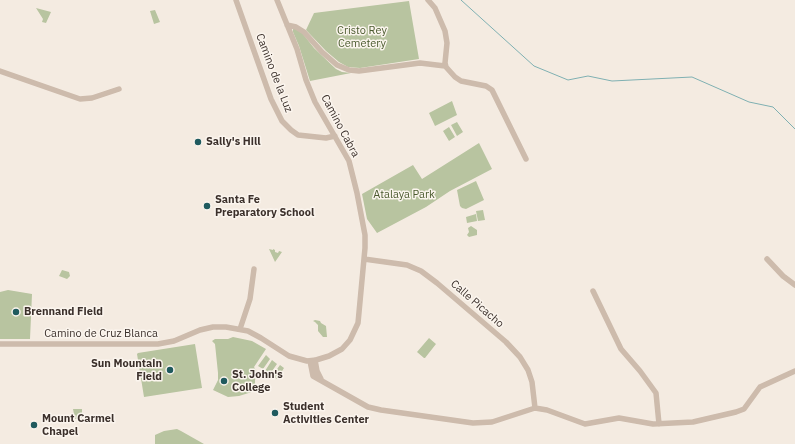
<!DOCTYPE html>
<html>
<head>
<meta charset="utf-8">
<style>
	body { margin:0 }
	canvas { display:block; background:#f4ebe1 }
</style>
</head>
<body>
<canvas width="795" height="444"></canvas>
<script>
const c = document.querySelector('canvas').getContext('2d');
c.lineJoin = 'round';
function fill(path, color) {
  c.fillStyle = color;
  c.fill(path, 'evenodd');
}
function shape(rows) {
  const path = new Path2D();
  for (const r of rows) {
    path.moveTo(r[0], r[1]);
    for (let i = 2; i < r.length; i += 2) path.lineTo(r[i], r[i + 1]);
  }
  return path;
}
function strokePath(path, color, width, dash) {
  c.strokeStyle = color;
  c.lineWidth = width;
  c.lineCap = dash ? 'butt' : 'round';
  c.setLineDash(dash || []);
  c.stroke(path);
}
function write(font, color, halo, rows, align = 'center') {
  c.font = font + ' "IBM Plex Sans",sans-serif';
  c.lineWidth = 3;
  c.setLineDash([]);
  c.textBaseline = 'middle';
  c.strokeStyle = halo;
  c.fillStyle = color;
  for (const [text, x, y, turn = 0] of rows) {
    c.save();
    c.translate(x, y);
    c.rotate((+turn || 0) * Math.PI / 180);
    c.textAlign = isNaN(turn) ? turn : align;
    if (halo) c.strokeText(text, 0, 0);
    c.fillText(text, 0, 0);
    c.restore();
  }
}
const green = shape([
	[409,1,419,59,360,68,348,67,339,62,326,51,306,30,314,13],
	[36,8,51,12,46,23,42,22,43,19],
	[155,10,160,22,154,24,150,11],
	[295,28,303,34,314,48,336,69,342,72,351,73,310,81,299,46,293,32,293,29],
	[452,101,457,115,435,126,429,113],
	[457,122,463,132,457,136,451,125],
	[449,127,455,137,449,141,443,131],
	[479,143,492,169,450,191,426,207,377,233,367,219,362,194,413,165,422,179],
	[476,181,484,200,466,209,462,208,460,206,457,190],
	[483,210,485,220,478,221,476,211],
	[476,214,477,221,467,223,466,217],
	[471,226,477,230,477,235,469,237,467,235,469,232,468,228],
	[269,249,273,250,273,249,275,250,275,252,278,253,279,251,282,252,275,262],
	[62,270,69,272,70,276,67,279,59,276],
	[8,290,32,294,30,339,0,339,0,292],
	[315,320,320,321,321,323,326,326,327,337,323,337,318,331,318,325,315,322,313,321],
	[233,337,252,341,266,349,254,367,257,372,255,380,255,391,239,396,228,397,213,390,218,380,218,373,215,344,212,341,215,339,228,339],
	[429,338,436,344,425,358,424,358,417,352],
	[195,344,202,388,144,397,137,354,138,353],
	[266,355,270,359,263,369,258,366],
	[272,360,277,364,270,374,265,371],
	[280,365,284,368,277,379,272,376],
	[73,409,82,409,82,418,75,419],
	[177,429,181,431,204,444,155,444,155,435,164,431]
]);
const stream = shape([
	[461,0,534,66,568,80,588,76,612,81,692,77,749,102,773,107,795,129]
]);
const minor = shape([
	[236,0,271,99,282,121,291,130,298,135,326,138,335,136],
	[428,0,435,8,445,31,447,43,445,63,446,67,455,77,461,81,486,86,492,90,526,159],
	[287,25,296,27,304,32,322,52,337,65,349,70,359,71,420,63,445,66],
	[0,71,80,99,92,98,119,89],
	[364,259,407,265,421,271,437,283,506,342,520,357,528,370,532,382,535,408],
	[767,259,783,276,795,285],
	[593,291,621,349,640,371,656,393,659,424],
	[240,329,250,299,254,269],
	[0,344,158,344,174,341,200,330,213,327,226,327,248,331,261,338,289,356,307,361,316,360,329,356,342,349,350,340,358,323,365,248,365,235,357,193,349,161,315,102,306,80,297,49,277,0],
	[315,360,317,371,321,379],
	[310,361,313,376,368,407,381,410,473,423,492,422,535,408,547,410,585,424,619,418,653,424,693,422,736,412,744,409,760,387,795,371]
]);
const markers = [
	[198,142,4,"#1f5a5e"],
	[207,206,4,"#1f5a5e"],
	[16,312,4,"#1f5a5e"],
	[170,370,4,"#1f5a5e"],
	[224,381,4,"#1f5a5e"],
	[275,413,4,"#1f5a5e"],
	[34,425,4,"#1f5a5e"]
];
const parkNames = [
	["Cristo Rey",362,31],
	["Cemetery",362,44],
	["Atalaya Park",404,195]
];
const streetNames = [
	["Camino de la Luz",274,73,69],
	["Camino Cabra",340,126,62],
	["Calle Picacho",477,304,41],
	["Camino de Cruz Blanca",101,334]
];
const poiNames = [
	["Sally's Hill",206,142],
	["Santa Fe",215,200],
	["Preparatory School",215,213],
	["Brennand Field",24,312],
	["Sun Mountain",162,364,"right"],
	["Field",162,377,"right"],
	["St. John's",232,375],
	["College",232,388],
	["Student",283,407],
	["Activities Center",283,420],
	["Mount Carmel",42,419],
	["Chapel",42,432]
];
fill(green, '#b8c4a0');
strokePath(stream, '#7fb0b2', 1);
strokePath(minor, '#cdbbac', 5.5);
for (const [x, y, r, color] of markers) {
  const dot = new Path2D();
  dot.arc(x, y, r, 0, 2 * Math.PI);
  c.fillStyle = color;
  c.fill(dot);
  strokePath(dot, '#fbf5ee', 1.5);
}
write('11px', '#4a5a2e', '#fbf5ee', parkNames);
write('11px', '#3b302b', '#fbf5ee', streetNames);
write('bold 11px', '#3b302b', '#fbf5ee', poiNames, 'left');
</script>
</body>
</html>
